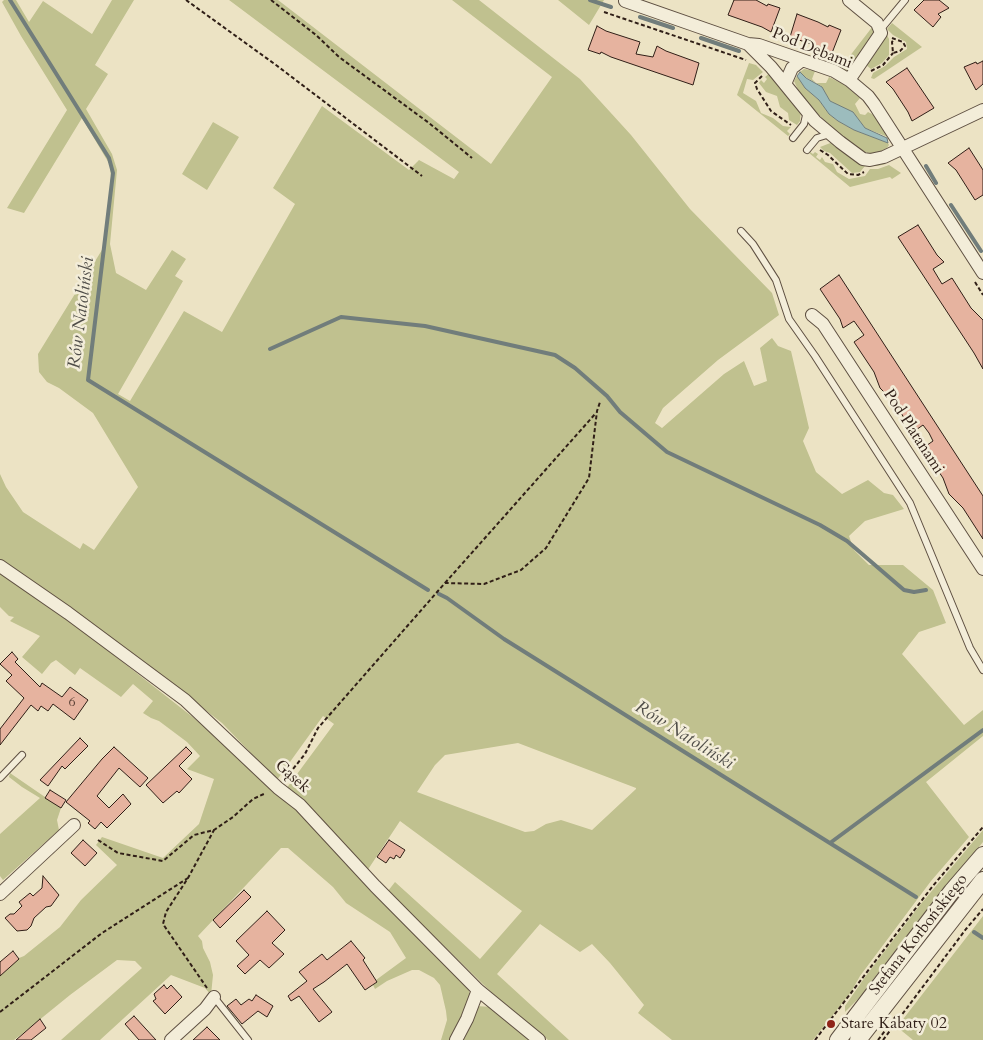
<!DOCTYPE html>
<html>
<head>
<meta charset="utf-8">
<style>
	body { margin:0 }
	canvas { display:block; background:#ece3c4 }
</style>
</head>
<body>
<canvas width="983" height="1040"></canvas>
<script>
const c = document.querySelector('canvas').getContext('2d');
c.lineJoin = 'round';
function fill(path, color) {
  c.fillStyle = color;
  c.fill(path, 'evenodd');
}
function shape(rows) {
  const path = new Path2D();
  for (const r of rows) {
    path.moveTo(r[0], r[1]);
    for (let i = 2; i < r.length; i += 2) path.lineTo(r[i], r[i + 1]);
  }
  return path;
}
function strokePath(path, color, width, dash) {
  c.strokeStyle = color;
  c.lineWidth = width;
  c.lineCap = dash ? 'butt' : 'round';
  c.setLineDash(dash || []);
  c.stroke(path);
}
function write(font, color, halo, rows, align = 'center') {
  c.font = font + ' Cardo,serif';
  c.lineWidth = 5;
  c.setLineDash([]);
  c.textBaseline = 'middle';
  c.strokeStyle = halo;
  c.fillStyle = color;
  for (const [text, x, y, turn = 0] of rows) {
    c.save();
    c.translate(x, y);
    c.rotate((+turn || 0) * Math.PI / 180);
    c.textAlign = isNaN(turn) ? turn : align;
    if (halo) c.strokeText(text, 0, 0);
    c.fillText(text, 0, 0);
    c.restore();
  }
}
const green = shape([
	[4,0,16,0,29,22,43,1,92,34,112,0,134,0,95,65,108,74,86,109,112,154,117,170,110,244,116,273,146,290,172,250,186,259,175,276,183,281,118,394,130,401,184,311,222,332,295,204,273,188,322,106,409,170,419,160,454,179,459,172,229,0,278,0,491,164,552,77,452,0,479,0,580,79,631,135,690,209,772,293,779,315,718,360,663,408,655,423,662,428,724,374,744,361,754,386,767,381,760,348,772,338,778,346,791,351,809,428,803,441,816,472,842,494,868,480,884,493,893,495,904,509,865,521,849,536,854,550,869,565,903,565,933,590,946,623,919,632,902,654,964,725,983,710,983,736,926,782,969,837,931,881,860,976,851,992,813,1040,672,1040,638,1013,644,1005,610,963,592,944,580,952,540,924,497,974,569,1040,548,1040,490,991,388,891,395,882,480,959,522,911,400,821,367,871,286,789,334,724,323,716,277,780,222,723,163,677,0,561,0,474,6,487,23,512,80,549,83,543,94,550,138,487,93,413,59,388,47,382,39,372,38,354,105,245,111,177,110,165,82,118,24,213,7,208,67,110,21,36,2,2],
	[518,743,636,788,636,789,592,830,561,820,546,824,534,831,525,832,417,792,435,765,445,755],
	[558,0,604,0,589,25],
	[892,23,922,47,874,79,871,78,873,73,885,66,894,57,907,49,906,42,893,35,887,29],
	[873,26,875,32,851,69,844,72,839,70],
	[887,35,889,39,889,55,882,63,871,69,866,65],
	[749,63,756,65,763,72,753,80,747,79,743,93,756,101,761,113,773,118,783,126,791,127,787,131,790,134,788,136,737,95],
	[804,69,815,71,812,79,816,83,826,83,829,77,843,84,860,98,855,104,860,114,865,115,868,112,874,115,888,137,865,128,855,115,830,101,821,86,802,75,800,72],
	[771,72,801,110,800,121,797,125,789,120,788,113,780,107,777,96,766,92,759,83,761,80,764,83,767,79,765,77],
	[797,76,805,88,819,100,829,114,838,121,854,130,888,143,889,145,887,148,875,154,864,152,837,132,819,115,799,92,794,81],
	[213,122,239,137,207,190,182,174],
	[833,142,883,162,886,164,877,166,865,166,860,172,852,173,830,153,824,151,820,147],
	[810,152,813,154,815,152,818,154,816,157,820,160,822,157,825,162,833,164,837,172,849,179,865,176,870,169,878,169,889,165,901,173,892,179,890,177,850,187,809,153],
	[0,571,78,627,241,755,307,817,467,984,472,1001,453,1040,441,1040,447,1020,446,1011,440,985,434,978,419,970,412,970,387,981,375,989,373,985,377,982,376,980,406,958,390,932,346,903,333,887,288,848,281,848,198,936,202,941,203,948,210,962,213,975,211,995,205,988,171,975,100,1040,61,1040,142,968,135,961,117,960,70,995,22,1034,14,1040,0,1040,0,976,19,958,24,956,60,927,81,900,117,865,96,845,102,837,163,858,199,824,214,779,187,769,200,756,187,742,159,721,151,718,143,713,153,701,133,684,121,697,80,668,75,675,56,660,51,663,42,674,22,657,40,636,10,621,14,617,9,616,0,607],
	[10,773,61,808,57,820,59,830,3,880,0,876,0,834,40,798,22,787,9,777],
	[983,830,983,842,937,897,871,982,872,985,845,1012,845,1006,865,977,920,905],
	[983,916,983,1040,913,1040,897,1027],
	[475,1006,493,1007,533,1040,459,1040]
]);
const water = shape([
	[800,72,806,78,822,87,830,101,853,112,865,128,887,138,888,143,854,130,838,121,829,114,819,100,805,88,797,76,800,72]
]);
const stream = shape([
	[10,0,109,158,113,173,88,380,428,590],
	[590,0,611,7],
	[640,17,673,28],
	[701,38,739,51],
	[926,166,936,183],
	[951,205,981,251],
	[270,349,341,317,425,326,555,355,575,368,607,396,620,412,667,452,820,525,847,541,904,590,914,592,926,590],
	[439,594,447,598,504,639,916,897],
	[830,843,983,730],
	[974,932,983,938]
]);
const building = shape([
	[734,0,756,0,767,6,768,4,780,8,771,32,762,27,728,15,734,0],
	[924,0,939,0,949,8,938,14,941,17,933,27,914,10,924,0],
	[797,14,818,22,828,27,829,25,841,30,832,53,823,48,790,37,797,14],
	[597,26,606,31,640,42,636,54,653,57,657,46,666,51,699,63,693,85,611,57,601,52,600,54,588,50,597,26],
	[983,61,983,84,976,90,964,67,976,62,977,64,983,61],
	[907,68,934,108,912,121,908,112,893,89,886,82,907,68],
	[969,148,983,170,983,195,975,200,956,170,948,163,969,148],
	[918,225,937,255,944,262,933,269,942,284,952,278,971,308,983,320,983,369,974,353,898,237,918,225],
	[839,275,983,496,983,539,963,508,949,494,943,478,923,448,933,441,929,433,923,425,913,432,894,402,880,388,874,372,854,342,864,335,854,321,843,328,840,319,820,289,839,275],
	[12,652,18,659,15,662,40,687,42,683,62,697,70,687,88,700,74,720,53,704,48,711,41,706,38,711,31,705,0,745,0,729,24,698,6,681,12,675,0,664,12,652],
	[80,738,88,746,65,769,62,766,48,786,40,780,80,738],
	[114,747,148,778,140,787,119,768,97,796,109,808,123,794,131,804,107,828,101,822,95,829,88,823,90,821,66,802,102,759,114,747],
	[186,747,192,753,179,766,192,779,179,793,177,791,163,803,146,785,186,747],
	[50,790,66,800,61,808,45,798,50,790],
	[83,840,97,853,85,866,71,853,83,840],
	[389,840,405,850,400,858,396,855,394,859,390,857,386,863,377,857,389,840],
	[43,876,59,895,51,906,46,907,34,918,31,926,27,930,17,931,5,918,10,914,14,914,22,906,19,902,30,893,33,896,42,888,43,876],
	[244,890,251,897,220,928,213,920,244,890],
	[267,911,285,930,272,943,284,954,269,968,260,960,245,974,237,966,249,955,236,941,267,911],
	[351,941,365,958,363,960,377,982,365,990,347,964,324,982,313,989,332,1012,319,1022,299,996,291,1001,288,996,307,981,299,972,322,954,327,960,351,941],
	[13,951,19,959,0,976,0,962,13,951],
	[164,985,167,989,171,985,182,997,165,1014,153,1001,156,999,154,994,164,985],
	[256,995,273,1006,267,1017,258,1011,242,1024,227,1006,236,999,241,1005,249,999,252,1001,256,995],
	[134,1016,156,1040,139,1040,125,1024,134,1016],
	[40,1019,46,1028,31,1040,16,1040,40,1019],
	[207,1027,220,1040,193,1040,207,1027]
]);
const path = shape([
	[186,0,276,65,422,176],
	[271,0,316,35,339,57,429,123,472,158],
	[604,12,746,60],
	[892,38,903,42,905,46,900,51,893,53,892,42,894,39],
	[871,71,883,65,893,53],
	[762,76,755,83,757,89,771,111,791,125],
	[820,150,828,155,848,174,858,175,864,172],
	[975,282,983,295],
	[445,583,596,413],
	[285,779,305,754,318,728,445,583,484,584,521,570,546,548,589,478,597,411,600,402],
	[98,840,118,853,163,861,194,835,214,830,233,817,253,799,266,793],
	[207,988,163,924,166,912,188,878,214,830],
	[0,1012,102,933,188,878],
	[815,1040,932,887,983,827],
	[878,1040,896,1016],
	[883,1040,966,929,983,909]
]);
const service = shape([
	[881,29,905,0],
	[793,138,804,124,807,111],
	[807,150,817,138,830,134],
	[741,231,753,244,776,280,789,319,815,356,910,503,970,648,983,670],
	[0,778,22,755],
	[214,997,248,1040]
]);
const minor = shape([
	[849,0,877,23,881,33,849,80],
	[625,1,748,44,759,45,834,71,849,80,868,96,874,104,983,273],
	[748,44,771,67,815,121,840,142,863,159,870,160,884,157,983,110],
	[785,84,792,68,801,61],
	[812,315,823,324,983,569],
	[0,566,68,613,185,700,278,788,300,805,375,886,478,990,539,1040],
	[0,894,74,825],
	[171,1040,205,1009,214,997],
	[456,1040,467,1019,478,990]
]);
const tertiary = shape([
	[838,1040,952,891,983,855],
	[858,1040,983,880]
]);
const markers = [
	[831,1024,5,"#8f2418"]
];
const numberNames = [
	["6",72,703]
];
const streetNames = [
	["Pod Dębami",812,49,22],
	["Pod Platanami",913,432,57],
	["Gąsek",292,777,42],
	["Stefana Korbońskiego",919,935,-52]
];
const poiNames = [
	["Stare Kabaty 02",841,1024]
];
const waterNames = [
	["Rów Natoliński",82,313,-83],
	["Rów Natoliński",684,736,32]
];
fill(green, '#c0c18f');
fill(water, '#9cbcbd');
strokePath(water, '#717d7b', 1);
strokePath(stream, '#717d7b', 4);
fill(building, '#e6b39f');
strokePath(building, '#301f17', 1);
strokePath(service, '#5f5042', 8);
strokePath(minor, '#5f5042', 14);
strokePath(tertiary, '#5f5042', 18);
strokePath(path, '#301f17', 2, [4, 2.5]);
strokePath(service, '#f3edd9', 6);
strokePath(minor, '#f3edd9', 12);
strokePath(tertiary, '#f3edd9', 16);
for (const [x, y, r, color] of markers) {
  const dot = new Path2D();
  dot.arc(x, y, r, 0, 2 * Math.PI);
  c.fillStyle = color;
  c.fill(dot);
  strokePath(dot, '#f3edd9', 2);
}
write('14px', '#5e4439', null, numberNames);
write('16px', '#301f17', '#f3edd9', streetNames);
write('16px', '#301f17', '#f3edd9', poiNames, 'left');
write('italic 18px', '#504e49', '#f3edd9', waterNames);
</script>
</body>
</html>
